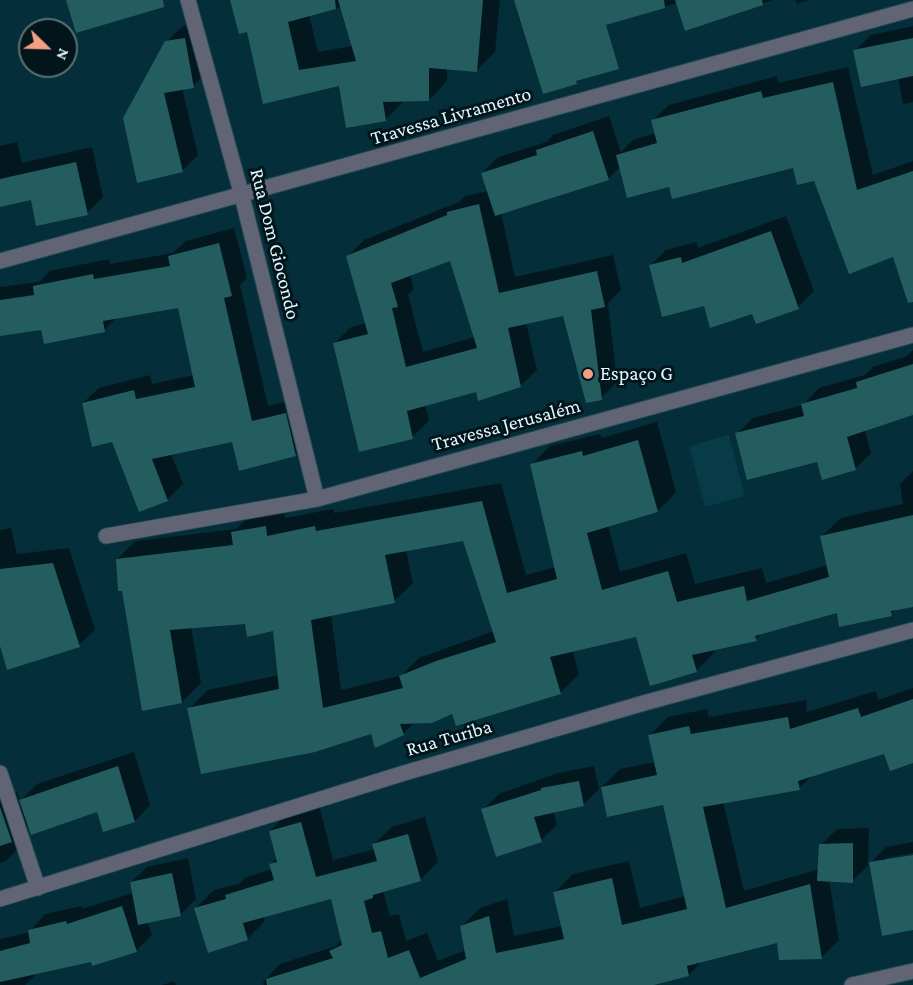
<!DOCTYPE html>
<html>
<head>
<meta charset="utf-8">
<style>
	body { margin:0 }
	#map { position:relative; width:913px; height:985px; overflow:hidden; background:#042e39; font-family:"Crimson Pro",serif }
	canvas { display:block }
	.north { position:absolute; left:18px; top:18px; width:60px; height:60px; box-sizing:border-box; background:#02151a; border:2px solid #5c7076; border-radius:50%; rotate:113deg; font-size:16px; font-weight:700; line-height:24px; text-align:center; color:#e3f8ff }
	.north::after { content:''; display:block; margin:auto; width:21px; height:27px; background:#f39f83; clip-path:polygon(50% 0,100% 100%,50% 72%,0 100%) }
</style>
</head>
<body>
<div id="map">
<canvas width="913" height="985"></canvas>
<div class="north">N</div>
</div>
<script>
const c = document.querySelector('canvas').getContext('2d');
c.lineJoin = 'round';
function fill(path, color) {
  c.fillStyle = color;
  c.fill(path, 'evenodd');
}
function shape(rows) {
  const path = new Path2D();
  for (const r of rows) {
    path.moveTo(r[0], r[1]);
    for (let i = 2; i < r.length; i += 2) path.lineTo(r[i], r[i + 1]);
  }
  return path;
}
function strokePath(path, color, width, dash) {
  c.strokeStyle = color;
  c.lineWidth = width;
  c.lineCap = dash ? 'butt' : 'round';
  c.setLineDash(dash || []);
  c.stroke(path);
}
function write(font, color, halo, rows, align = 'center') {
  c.font = font + ' "Crimson Pro",serif';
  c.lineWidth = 6;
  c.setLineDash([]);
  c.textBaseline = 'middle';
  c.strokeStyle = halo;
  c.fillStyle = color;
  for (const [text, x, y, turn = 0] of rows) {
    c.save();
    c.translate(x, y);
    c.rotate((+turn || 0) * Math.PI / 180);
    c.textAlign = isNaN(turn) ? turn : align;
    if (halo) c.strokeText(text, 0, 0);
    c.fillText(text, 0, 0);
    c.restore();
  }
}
const built = shape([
	[729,435,745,496,705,507,689,446]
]);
const shadow = shape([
	[232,0,500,0,495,52,477,70,447,68,447,81,429,100,404,101,385,120,340,84,264,102,248,31],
	[341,7,353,46,318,52,309,15],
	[625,0,773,0,686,29,677,3,629,17],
	[795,0,809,0,797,4],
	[201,23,209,70,193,86,182,88,198,155,182,171,139,182,166,42,183,26],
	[913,26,913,102,903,104,898,78,855,51,871,35],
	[848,67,873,175,913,161,913,256,894,255,815,179,794,166,670,185,620,167,608,179,501,213,515,277,613,255,621,290,608,303,617,382,601,398,564,315,526,323,537,370,520,386,477,390,425,404,429,421,412,437,334,344,351,327,367,323,348,256,364,240,459,202,465,196,488,191,482,173,498,157,547,142,553,135,609,116,621,152,633,140,656,133,653,120,669,105,777,76,778,83],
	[451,259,475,337,423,352,408,294,414,289,410,275],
	[17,142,22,163,92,147,103,197,87,213,32,198,0,205,0,146],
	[786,216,814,291,798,307,753,312,705,304,650,266,666,250,696,242,698,248],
	[234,228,247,278,240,285,268,406,301,398,311,439,296,455,233,441,171,454,183,484,167,500,83,403,99,388,150,375,152,384,194,375,179,306,117,317,104,330,42,328,0,335,0,287,39,282,50,271,109,259,110,264,173,253,186,241],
	[913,350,913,415,865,430,871,453,855,469,818,460,737,434,753,418,803,405,819,388,865,375,873,367,907,356],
	[657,422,676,492,658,511,608,525,620,572,686,553,695,584,762,568,766,583,828,565,822,536,841,518,903,504,900,484,913,471,913,606,897,608,891,614,838,612,763,632,756,639,714,649,715,652,696,671,637,636,572,650,579,674,560,693,453,712,415,722,403,734,189,709,208,690,279,675,274,629,246,622,191,627,201,683,182,702,117,559,136,541,236,529,251,514,284,508,285,518,333,509,334,513,501,483,526,575,556,567,531,465,550,446,600,434,602,438],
	[464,539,494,631,419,658,402,675,341,690,331,614,394,601,413,583,406,550],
	[11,528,17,554,69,548,95,630,79,645,0,641,0,530],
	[913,688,913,762,885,753,813,775,799,788,723,801,744,891,819,869,821,845,837,829,869,828,868,865,886,847,913,842,913,853,886,858,886,861,913,856,913,929,871,863,852,881,829,880,839,940,821,958,779,942,703,960,689,975,648,985,264,985,263,982,280,964,336,946,342,939,332,897,263,916,265,921,247,939,196,908,214,890,239,884,245,878,272,869,271,864,278,857,270,831,288,813,319,805,333,860,375,849,374,844,392,827,425,817,438,862,420,880,383,891,390,916,399,914,406,941,427,933,438,961,466,950,462,926,480,908,507,899,514,936,562,926,555,892,573,874,629,861,640,908,686,896,665,803,602,787,620,769,655,762,650,735,668,717,707,709,709,717,806,700,807,712,876,691,878,700],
	[134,752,150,805,135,821,98,810,29,824,18,834,22,845,6,861,0,863,0,773,7,795,17,792,20,801,37,784],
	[594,766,599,789,583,805,553,811,557,825,541,840,483,810,499,794,558,773],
	[188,858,196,899,180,915,147,921,152,935,136,951,38,972,25,985,0,985,0,939,30,932,45,914,82,906,82,909,133,893,131,882,147,867],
	[174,981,176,985,162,985]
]);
const building = shape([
	[66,0,163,0,164,7,76,33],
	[230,0,335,0,336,9,288,22,299,70,356,61,338,0,483,0,477,72,429,68,429,101,383,102,386,121,346,128,339,86,263,104,247,32,239,34],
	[514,0,664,0,665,8,606,25,619,69,576,81,577,84,543,94],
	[675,0,762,0,763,5,685,31],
	[185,38,194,88,164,93,183,172,137,183,123,118,165,41],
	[913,38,913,76,861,87,853,50],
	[833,82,857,190,913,171,913,302,908,303,893,257,849,274,814,181,797,185,793,168,672,199,669,187,627,198,616,155,657,143,651,120,761,91,763,98],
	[593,131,609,180,495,216,481,173,537,155,536,150],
	[76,162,88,215,36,226,31,200,0,207,0,179],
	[479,204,499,293,597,271,605,307,591,310,602,400,586,403,563,316,508,328,521,387,478,401,476,392,407,411,413,439,359,452,333,343,368,334,346,256,447,215,447,212],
	[450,261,477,348,406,367,392,308,398,307,391,283],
	[771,231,799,309,756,324,752,314,710,328,704,306,662,317,649,265,681,257,682,263],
	[219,243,232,296,224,298,252,421,286,413,296,456,239,471,232,442,152,459,168,501,139,512,112,442,92,447,82,403,134,390,136,399,195,387,178,308,103,321,105,332,44,344,41,330,0,336,0,300,34,295,33,286,93,274,94,279,170,266,168,256],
	[913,364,913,415,847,437,856,470,822,480,817,462,747,480,735,433,804,416,801,404,857,388,856,382],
	[638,440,658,512,587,533,602,590,668,571,677,602,744,586,747,601,829,577,820,536,913,515,913,607,891,611,892,616,839,627,837,613,755,636,757,641,692,655,697,672,650,686,636,637,550,657,561,694,456,726,452,714,432,723,400,724,404,735,375,748,371,734,315,752,201,774,187,708,279,689,273,631,247,637,245,624,170,630,182,703,142,711,122,591,118,591,116,559,233,545,231,532,266,526,267,536,315,526,316,531,482,501,507,593,557,579,530,464,582,451,583,456],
	[463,541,496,642,436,661,399,676,403,688,323,708,311,620,395,603,385,555],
	[53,563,80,647,7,670,0,646,0,569],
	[913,699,913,763,890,771,884,754,798,781,800,790,703,807,726,908,810,884,822,959,779,960,777,943,687,966,689,976,654,985,267,985,266,979,333,958,329,951,342,945,331,899,243,923,248,940,208,953,194,908,226,899,225,895,274,880,269,864,277,862,269,831,301,822,316,877,377,861,372,844,408,834,421,881,373,895,373,898,364,901,372,933,381,931,388,958,409,950,420,978,466,959,460,926,489,916,496,953,564,939,553,892,612,878,622,925,687,909,663,805,607,817,601,787,657,775,648,735,689,726,691,734,788,717,790,729,858,708,861,717],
	[118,766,135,822,103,832,97,812,31,835,19,800],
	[579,781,584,806,534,817,542,842,496,857,481,809,541,790,541,788],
	[0,807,12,842,0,846],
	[853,843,853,883,817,881,819,844],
	[913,855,913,930,882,936,869,862],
	[172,873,181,916,138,925,130,882],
	[122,906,137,952,92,966,91,962,0,982,0,951,30,943,28,930,66,921,67,924]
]);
const minor = shape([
	[188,0,242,196,317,499],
	[0,261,913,9],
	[106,536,317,499,913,335],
	[0,773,38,888],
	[0,899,401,774,644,703,913,630],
	[852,985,913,971]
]);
const markers = [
	[588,374,6,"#f39f83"]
];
const streetNames = [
	["Travessa Livramento",451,116,-16],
	["Rua Dom Giocondo",275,244,76],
	["Travessa Jerusalém",506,425,-15],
	["Rua Turiba",449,738,-16]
];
const poiNames = [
	["Espaço G",600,374]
];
fill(built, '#063b47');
fill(shadow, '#0007');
fill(building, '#245d60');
strokePath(minor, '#234a55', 17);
strokePath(minor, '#616474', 15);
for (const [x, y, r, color] of markers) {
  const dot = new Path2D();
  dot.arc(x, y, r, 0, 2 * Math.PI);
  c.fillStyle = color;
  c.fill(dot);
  strokePath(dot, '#02151a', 2);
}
write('20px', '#e3f8ff', '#02151a', streetNames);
write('20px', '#e3f8ff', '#02151a', poiNames, 'left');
</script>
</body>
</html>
